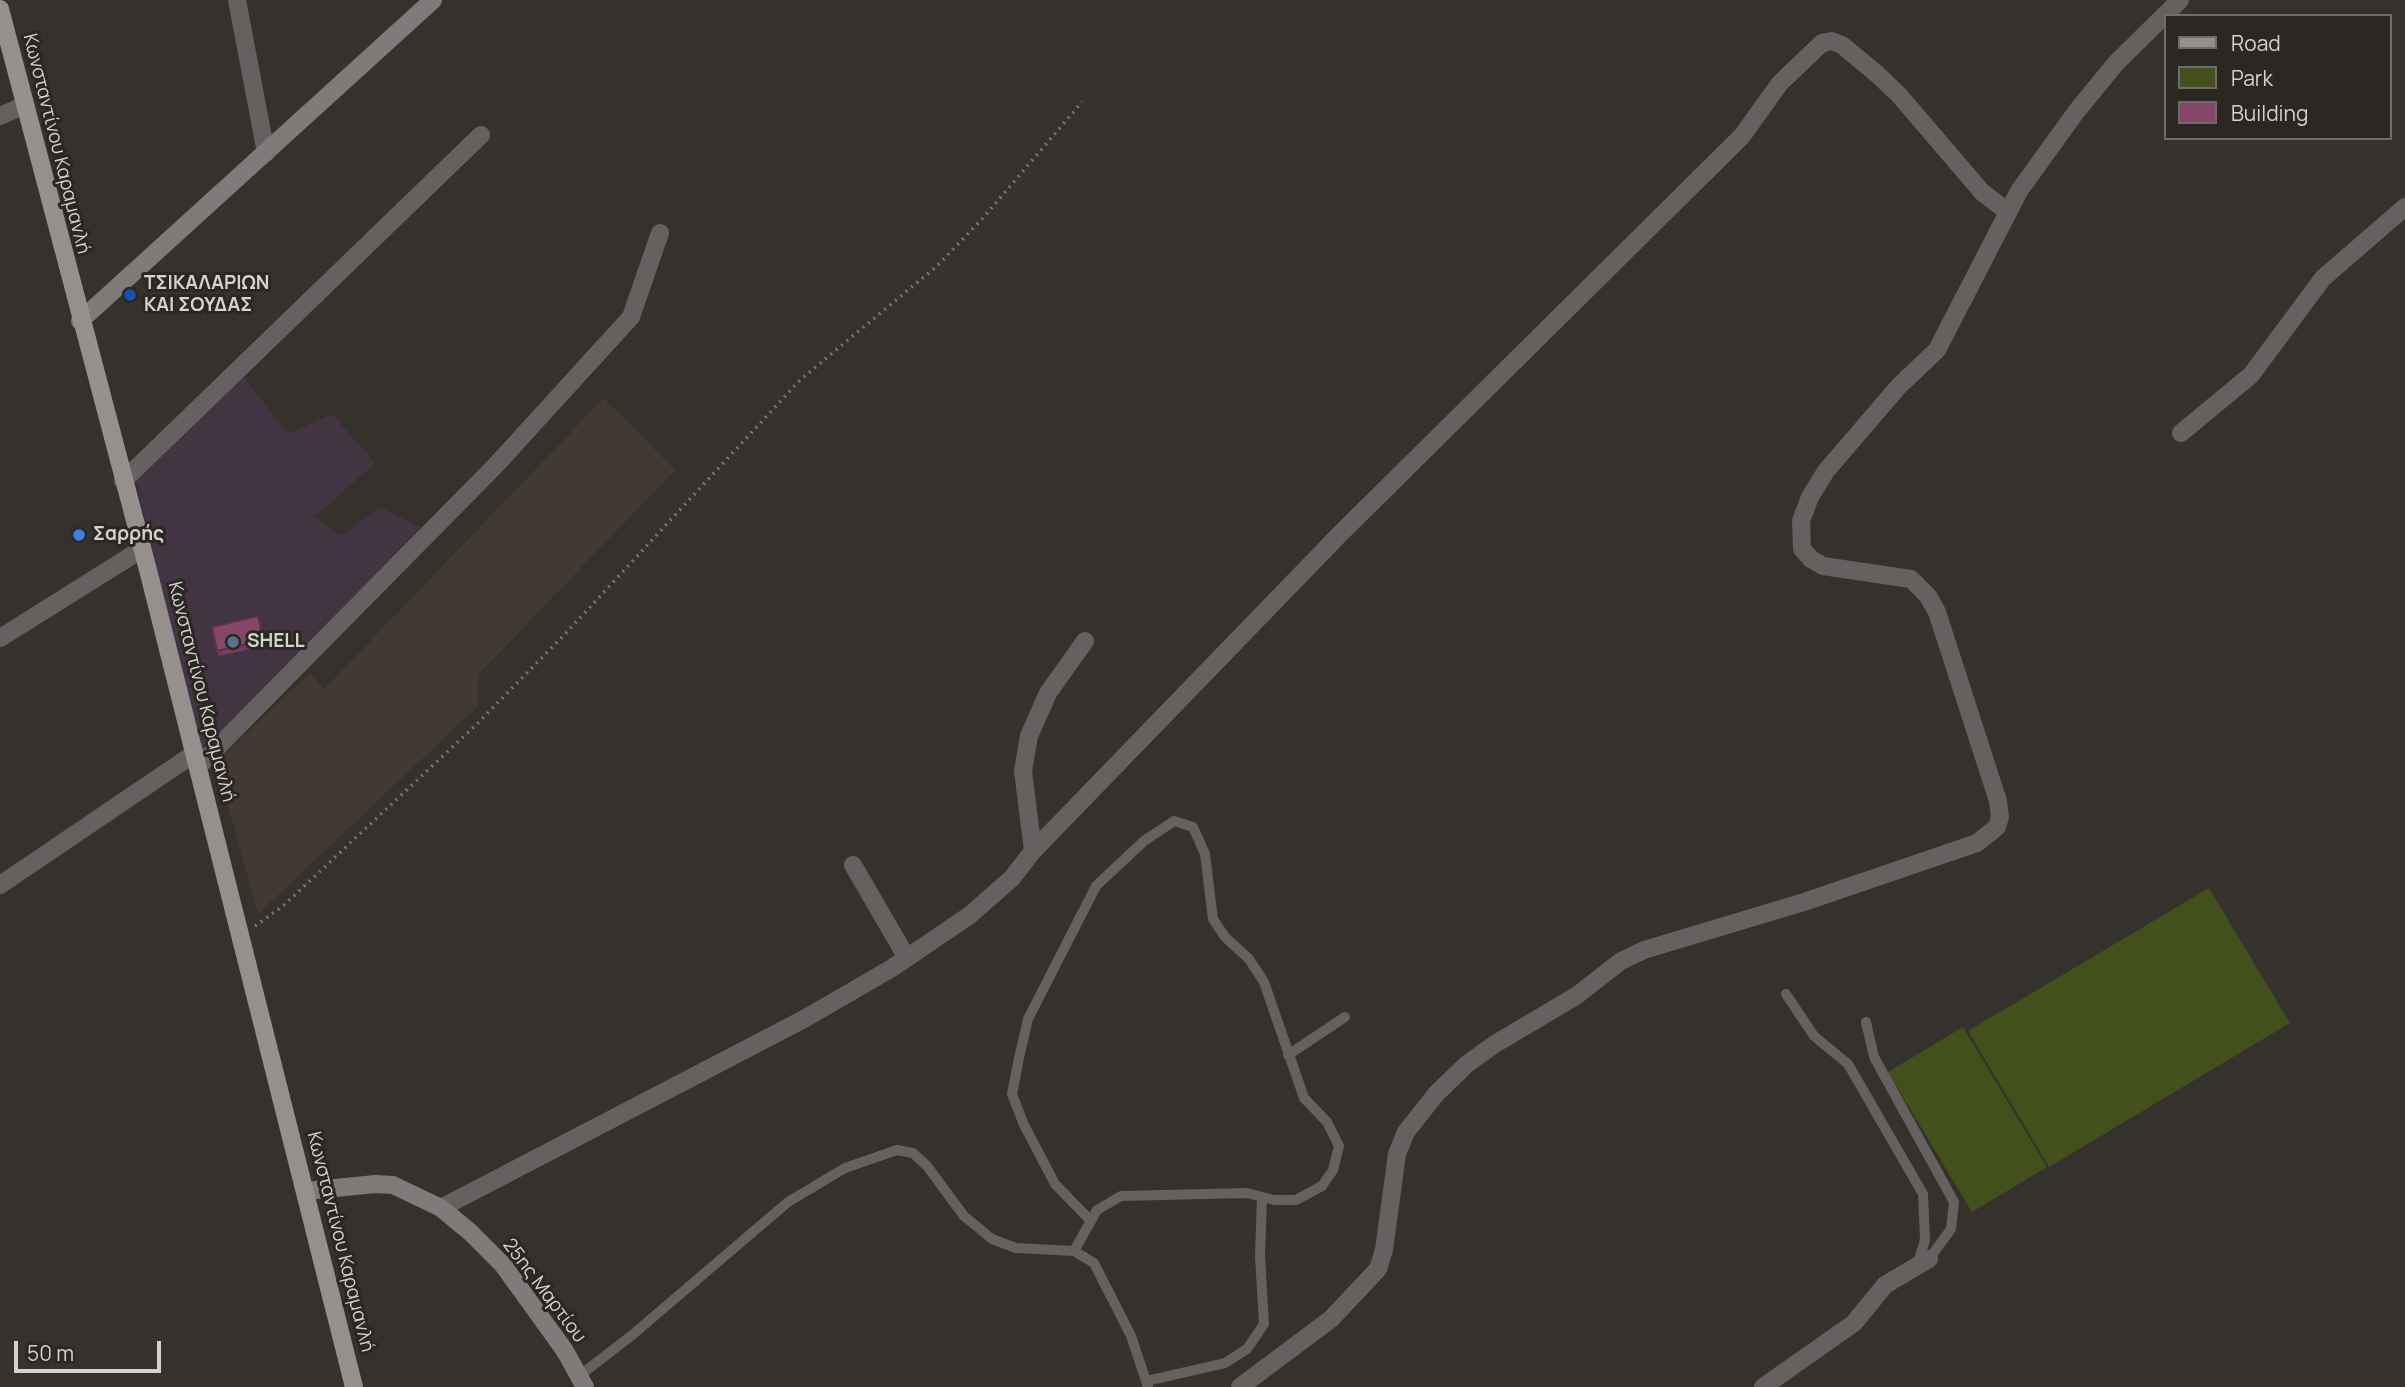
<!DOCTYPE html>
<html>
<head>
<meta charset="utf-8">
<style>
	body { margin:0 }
	#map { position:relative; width:2405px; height:1387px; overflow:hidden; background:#35312d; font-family:Manrope,sans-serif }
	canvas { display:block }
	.legend { position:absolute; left:2164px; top:14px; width:228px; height:126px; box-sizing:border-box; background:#2b2723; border:2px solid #6f6b68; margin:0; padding:9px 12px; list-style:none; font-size:21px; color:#d4d2cf }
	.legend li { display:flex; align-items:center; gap:14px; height:35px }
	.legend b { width:35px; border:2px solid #6f6b68 }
	.scale { position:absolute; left:14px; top:1341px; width:147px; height:32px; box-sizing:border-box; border:4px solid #d4d2cf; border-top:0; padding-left:9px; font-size:21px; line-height:24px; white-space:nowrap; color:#d4d2cf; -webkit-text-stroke:5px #2b2723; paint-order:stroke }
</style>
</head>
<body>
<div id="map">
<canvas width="2405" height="1387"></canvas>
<ul class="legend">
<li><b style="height:9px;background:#958f8e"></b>Road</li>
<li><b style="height:19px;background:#44501c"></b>Park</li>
<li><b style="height:19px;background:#854869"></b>Building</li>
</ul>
<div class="scale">50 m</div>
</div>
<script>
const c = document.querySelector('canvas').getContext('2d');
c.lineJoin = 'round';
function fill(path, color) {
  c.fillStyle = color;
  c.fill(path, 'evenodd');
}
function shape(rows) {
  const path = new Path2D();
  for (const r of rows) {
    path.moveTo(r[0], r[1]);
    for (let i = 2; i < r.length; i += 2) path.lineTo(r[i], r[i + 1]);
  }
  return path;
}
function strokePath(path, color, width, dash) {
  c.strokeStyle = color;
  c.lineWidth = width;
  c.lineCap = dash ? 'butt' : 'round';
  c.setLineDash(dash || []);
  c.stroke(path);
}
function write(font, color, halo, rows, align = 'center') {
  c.font = font + ' Manrope,sans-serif';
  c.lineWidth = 6;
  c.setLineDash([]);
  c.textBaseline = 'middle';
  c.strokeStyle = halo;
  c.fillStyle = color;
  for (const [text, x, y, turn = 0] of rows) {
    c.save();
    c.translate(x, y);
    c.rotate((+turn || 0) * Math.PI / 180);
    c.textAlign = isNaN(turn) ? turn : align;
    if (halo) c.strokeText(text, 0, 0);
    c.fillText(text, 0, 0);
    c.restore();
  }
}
const commercial = shape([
	[242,375,288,434,332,414,375,463,315,517,341,536,380,507,426,530,200,751,135,476]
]);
const built = shape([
	[604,398,675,470,478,675,478,706,258,914,216,763,310,673,324,689]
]);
const green = shape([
	[2209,888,2290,1023,2049,1167,1968,1031],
	[1963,1027,2047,1167,1972,1212,1888,1072]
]);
const path = shape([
	[255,926,283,906,477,724,567,632,800,380,937,266,983,218,1082,102]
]);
const lane = shape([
	[1786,994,1814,1036,1848,1064,1923,1194,1925,1240,1917,1266],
	[1866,1022,1874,1057,1954,1202,1951,1229,1929,1259],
	[1288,1055,1345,1017],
	[1074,1251,1097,1210,1121,1196,1247,1193,1274,1200,1296,1200,1322,1186,1333,1170,1339,1146,1327,1122,1304,1098,1264,982,1249,959,1225,937,1213,919,1205,854,1193,827,1174,821,1144,841,1096,886,1028,1019,1019,1058,1012,1094,1024,1125,1055,1184,1091,1221],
	[579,1376,631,1336,788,1202,845,1168,897,1150,913,1153,927,1166,964,1216,992,1239,1016,1248,1074,1251,1094,1263,1131,1336,1148,1387],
	[1146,1381,1225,1363,1247,1349,1264,1324,1260,1256,1262,1197]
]);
const street = shape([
	[237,0,266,153],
	[0,116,25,105],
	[2181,433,2251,375,2323,278,2405,207],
	[123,481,481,135],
	[0,638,142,549],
	[198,767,496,465,631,317,660,233],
	[1033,851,1023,771,1029,736,1048,693,1085,641],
	[853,865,907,958],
	[0,885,195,753],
	[441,1208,804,1019,892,968,970,915,1012,878,1033,851,1339,535,1742,136,1780,83,1822,43,1832,41,1842,45,1877,74,1899,95,1982,192,2008,212],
	[1240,1387,1331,1319,1378,1269,1384,1250,1397,1154,1406,1132,1436,1094,1467,1064,1495,1044,1576,996,1621,961,1644,950,1804,902,1977,843,1997,827,2000,817,1998,801,1937,612,1928,596,1911,579,1823,566,1811,559,1802,549,1801,521,1810,497,1826,471,1899,386,1937,350,2019,191,2076,112,2116,63,2180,0],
	[1763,1387,1854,1323,1885,1285,1929,1259]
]);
const secondary = shape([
	[80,321,433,0],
	[306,1191,375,1184,393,1185,441,1208,470,1232,503,1265,565,1351,585,1387]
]);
const primary = shape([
	[0,9,148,570,354,1387]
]);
const wall = shape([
	[260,622,265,646,219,656,217,651]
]);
const building = shape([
	[258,616,263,640,217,651,212,627,258,616]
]);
const markers = [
	[130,295,7,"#1a4fb4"],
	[79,535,7,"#3f7fe0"],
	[233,642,7,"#5c6f8a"]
];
const streetNames = [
	["Κωνσταντίνου Καραμανλή",56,144,76],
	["Κωνσταντίνου Καραμανλή",201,692,76],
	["Κωνσταντίνου Καραμανλή",340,1242,76],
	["25ης Μαρτίου",544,1291,53]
];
const poiNames = [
	["ΤΣΙΚΑΛΑΡΙΩΝ",144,284],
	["ΚΑΙ ΣΟΥΔΑΣ",144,306],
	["Σαρρής",93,535],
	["SHELL",247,642]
];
fill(commercial, '#423441');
fill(built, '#423931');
fill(green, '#44501c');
strokePath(path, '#797672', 3.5, [2, 5]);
strokePath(lane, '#646160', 10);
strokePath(street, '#646160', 18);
strokePath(secondary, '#807b7a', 18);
strokePath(primary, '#958f8e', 18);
fill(wall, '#723e5a');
fill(building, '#854869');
strokePath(building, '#5d324a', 2);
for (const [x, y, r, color] of markers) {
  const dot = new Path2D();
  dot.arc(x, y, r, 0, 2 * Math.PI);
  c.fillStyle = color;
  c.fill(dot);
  strokePath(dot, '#2b2723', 2.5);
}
write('19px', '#d4d2cf', '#2b2723', streetNames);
write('bold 19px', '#d4d2cf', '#2b2723', poiNames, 'left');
</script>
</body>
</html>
